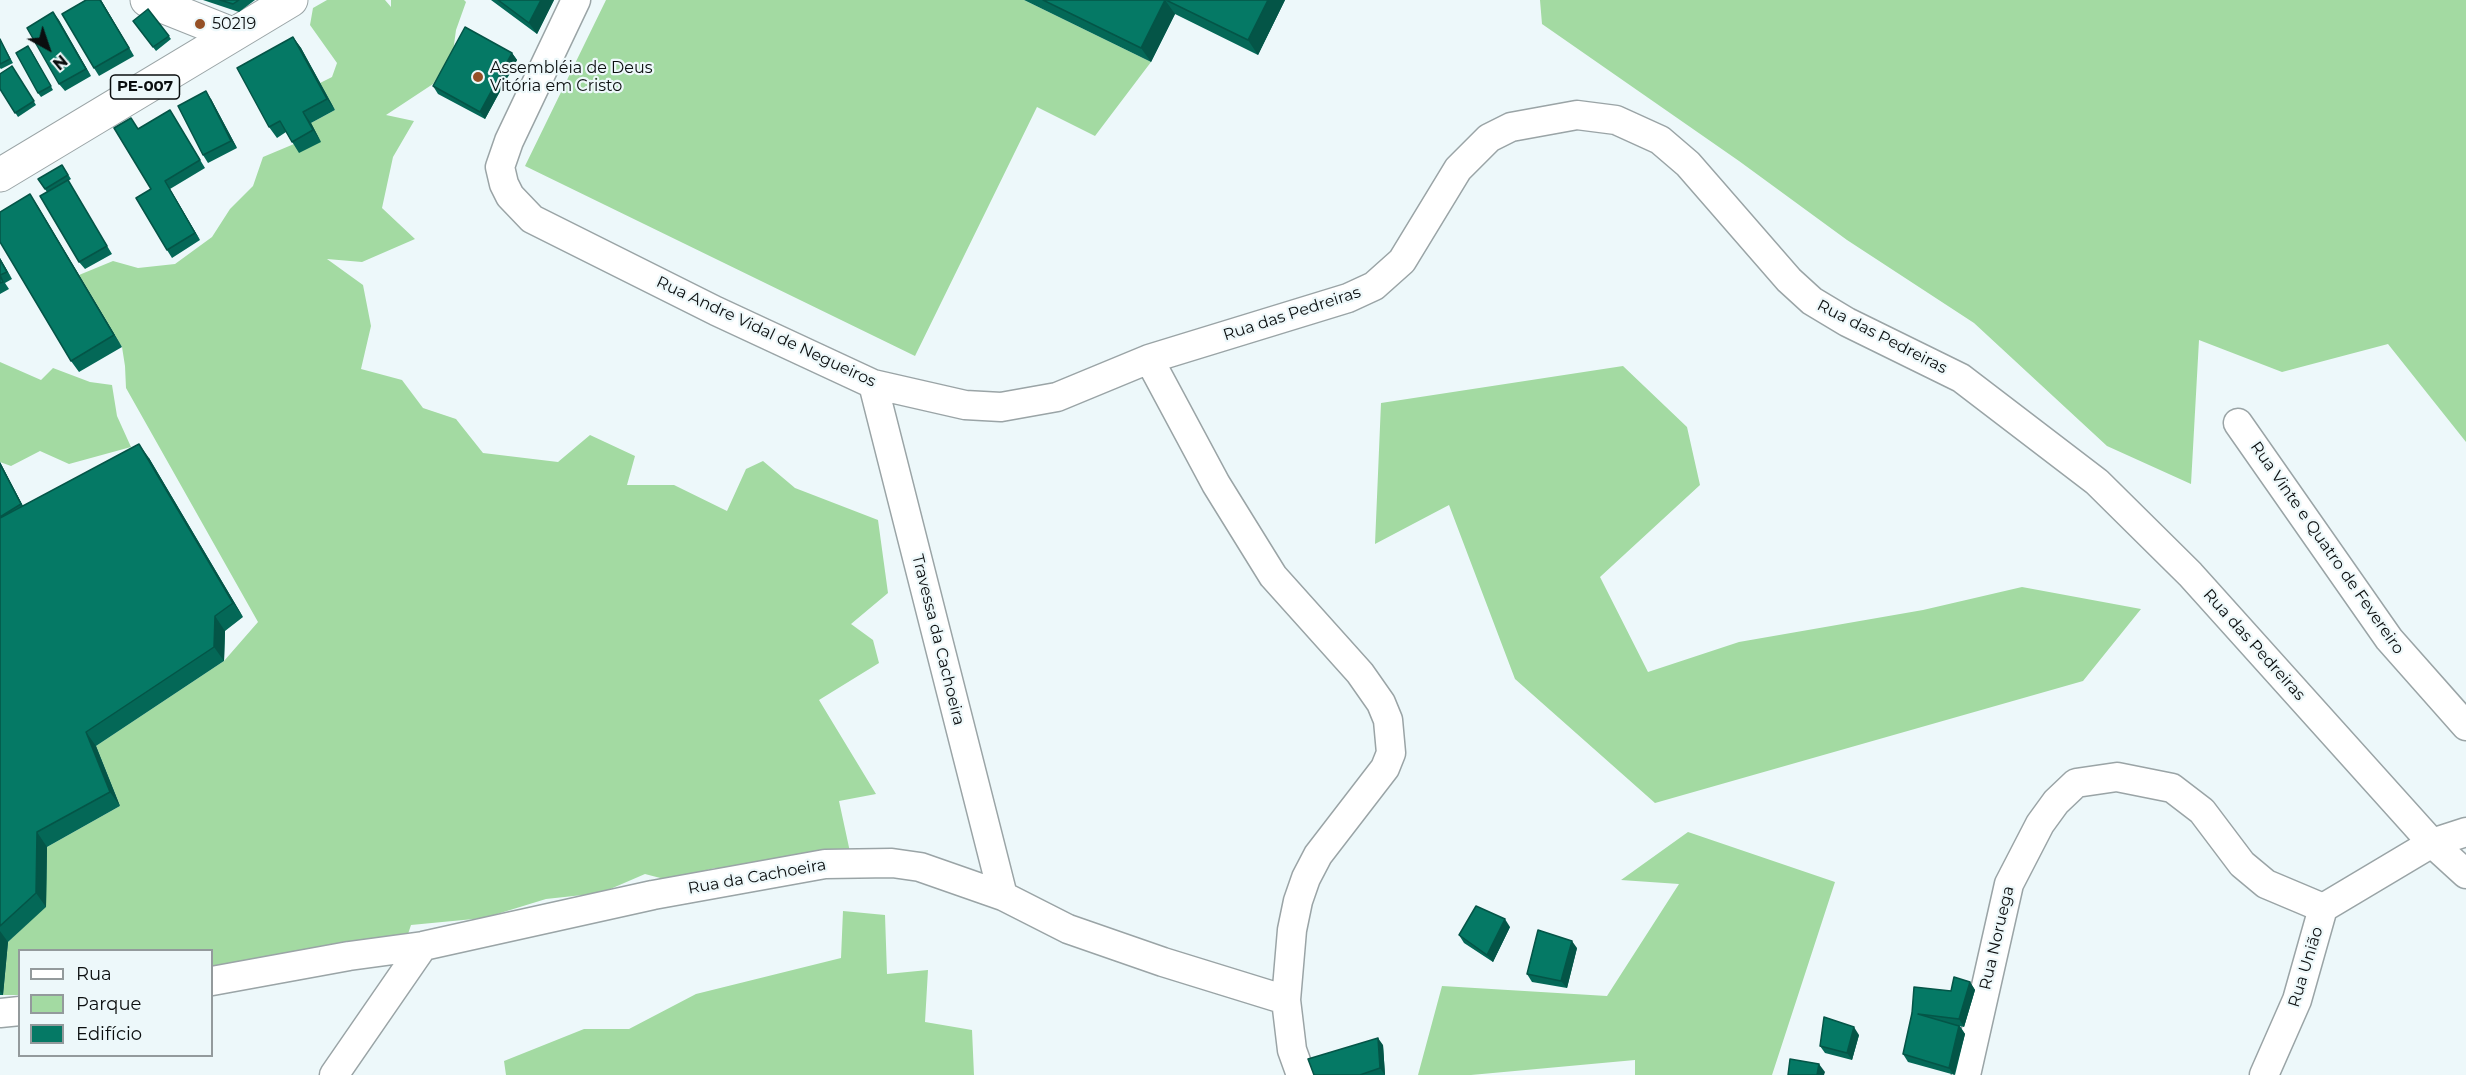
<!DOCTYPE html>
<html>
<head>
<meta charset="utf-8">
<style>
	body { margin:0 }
	#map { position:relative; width:2466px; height:1075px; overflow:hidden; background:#edf8fa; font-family:Montserrat,sans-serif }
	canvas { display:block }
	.legend { position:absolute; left:18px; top:949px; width:195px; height:108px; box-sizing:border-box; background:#edf8fa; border:2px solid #939a9c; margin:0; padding:8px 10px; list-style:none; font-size:18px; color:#0b0e0f }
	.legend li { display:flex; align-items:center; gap:12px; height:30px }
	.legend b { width:30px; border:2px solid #939a9c }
	.north { position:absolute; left:18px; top:18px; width:60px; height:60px; -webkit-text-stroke:4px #edf8fa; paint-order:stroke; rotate:140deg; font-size:16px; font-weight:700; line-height:24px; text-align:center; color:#0b0e0f }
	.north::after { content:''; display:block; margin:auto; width:21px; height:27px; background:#0b0e0f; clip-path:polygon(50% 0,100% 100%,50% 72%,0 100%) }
</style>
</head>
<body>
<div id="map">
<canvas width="2466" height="1075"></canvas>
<ul class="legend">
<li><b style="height:8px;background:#fff"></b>Rua</li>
<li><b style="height:16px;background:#a3daa2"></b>Parque</li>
<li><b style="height:16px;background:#057965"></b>Edifício</li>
</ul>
<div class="north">N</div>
</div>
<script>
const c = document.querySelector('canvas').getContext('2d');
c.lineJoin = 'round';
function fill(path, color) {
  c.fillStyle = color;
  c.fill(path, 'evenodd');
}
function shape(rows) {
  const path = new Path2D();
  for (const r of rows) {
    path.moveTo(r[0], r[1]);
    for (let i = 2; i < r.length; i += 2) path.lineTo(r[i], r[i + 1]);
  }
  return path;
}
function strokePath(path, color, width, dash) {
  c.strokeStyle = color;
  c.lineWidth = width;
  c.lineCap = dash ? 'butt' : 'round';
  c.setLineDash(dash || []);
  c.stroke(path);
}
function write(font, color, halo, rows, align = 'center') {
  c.font = font + ' Montserrat,sans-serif';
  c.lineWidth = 4.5;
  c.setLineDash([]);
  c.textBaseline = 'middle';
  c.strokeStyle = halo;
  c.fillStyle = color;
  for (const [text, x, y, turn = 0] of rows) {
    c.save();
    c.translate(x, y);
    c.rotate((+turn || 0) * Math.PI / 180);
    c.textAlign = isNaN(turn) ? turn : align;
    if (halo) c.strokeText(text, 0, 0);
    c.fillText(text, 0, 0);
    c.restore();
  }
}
const green = shape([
	[327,0,385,0,391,7,391,0,464,0,466,2,456,30,453,52,433,84,386,115,414,121,393,157,382,208,415,239,362,262,327,259,363,285,371,326,361,369,402,380,423,408,456,419,483,453,558,462,590,435,635,456,627,485,674,485,727,511,746,469,763,461,795,488,878,520,888,593,851,624,873,640,879,663,819,700,876,794,839,801,850,852,790,855,760,876,715,868,668,880,645,874,601,893,546,899,484,918,411,925,406,940,212,967,212,950,20,950,19,995,3,995,8,942,45,907,47,847,120,806,96,746,224,661,258,622,126,388,125,366,122,347,79,275,113,261,138,268,175,264,212,237,230,209,253,186,263,157,294,144,311,123,335,110,320,83,332,77,337,63,310,25,313,8],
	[606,0,1024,0,1151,62,1095,136,1037,107,915,356,525,166],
	[1540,0,2466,0,2466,442,2388,344,2282,372,2199,340,2191,484,2107,446,1974,323,1847,240,1739,161,1542,24],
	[0,362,41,380,53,368,90,382,112,385,117,416,131,447,69,464,40,451,11,466,0,462],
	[1623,366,1687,427,1700,485,1600,577,1648,672,1739,642,1923,610,2022,587,2141,609,2083,681,1655,803,1515,679,1449,505,1375,544,1381,403],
	[1688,832,1835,882,1772,1075,1635,1075,1635,1060,1471,1075,1418,1075,1442,986,1607,996,1679,884,1621,880],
	[843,911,885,915,887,974,928,970,925,1022,972,1030,974,1075,506,1075,504,1061,584,1029,629,1029,696,994,841,958]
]);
const street = shape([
	[576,0,509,141,500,167,504,184,510,196,532,219,716,311,873,384,965,405,1001,407,1057,397,1149,359,1348,298,1374,286,1402,261,1458,169,1489,138,1511,127,1577,115,1616,120,1660,140,1688,164,1789,280,1812,301,1847,322,1961,378,2097,482,2190,574,2432,843,2466,874],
	[1149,359,1216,484,1273,576,1360,673,1381,703,1388,720,1391,753,1385,768,1318,855,1306,878,1298,901,1292,930,1286,1000,1292,1050,1301,1075],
	[873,384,1003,896],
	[2238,423,2389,639,2466,726],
	[212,981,349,956,423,946,653,895,825,864,892,863,920,867,1003,896,1068,929,1163,962,1286,1000],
	[0,1013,20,1011],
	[334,1075,423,946],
	[1966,1075,2009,884,2040,824,2056,802,2076,783,2117,777,2172,788,2202,811,2242,864,2266,884,2323,908],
	[2264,1075,2297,1000,2323,908,2432,843,2466,832]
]);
const secondary = shape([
	[147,0,232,34]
]);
const primary = shape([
	[0,175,291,0]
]);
const wall = shape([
	[101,0,134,56,99,76,94,68],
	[203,0,255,0,239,12],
	[491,0,554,0,537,34],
	[1024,0,1285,0,1258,55,1175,14,1151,62],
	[148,9,171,39,156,51,133,21],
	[53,12,91,76,65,91,59,84],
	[293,37,301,48,335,110,311,123,321,142,299,153,286,132,277,138,269,127],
	[0,39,13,63,1,69,0,68],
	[31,50,53,90,41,97,38,93],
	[512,53,517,60,485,119,438,94,433,86],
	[12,66,36,105,18,117,0,89],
	[211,99,237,148,208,163,203,155],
	[170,110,205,168,170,189,200,240,172,258,167,250,151,189,138,129],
	[62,165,71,179,68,181,112,254,85,269,79,262,47,192,38,179],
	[37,205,122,347,79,372,71,361],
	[0,258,12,279,5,283,9,289,0,294],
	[149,458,243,617,225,631,224,661,96,746,120,806,47,847,46,907,8,942,3,995,0,995,0,462,23,506],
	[1510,927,1493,962,1464,943,1459,935],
	[1577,948,1567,988,1532,982,1527,974],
	[1970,982,1975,990,1964,1027,1960,1026,1965,1034,1955,1075,1908,1062,1903,1054,1912,1013],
	[1859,1035,1852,1060,1825,1053,1820,1046],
	[1383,1045,1385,1075,1314,1075]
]);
const shadedWall = shape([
	[100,0,101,0,134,56,129,48],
	[541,0,554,0,537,34,529,23],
	[1165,0,1175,14,1151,62,1141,48],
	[1268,0,1285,0,1258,55,1248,40],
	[53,12,59,20,91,76,86,69],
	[293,37,301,48,335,110,327,99],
	[512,53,517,60,485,119,480,112],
	[206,91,211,99,237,148,231,141],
	[303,112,311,123,321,142,313,130],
	[165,181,170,189,200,240,195,233],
	[30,194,37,205,122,347,114,335],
	[0,258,12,279,0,260],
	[139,444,149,458,243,617,233,603],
	[0,462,26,512,21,504,0,464],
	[215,616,225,631,224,661,214,647],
	[86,732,96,746,120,806,110,792],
	[37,832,47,847,46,907,36,893],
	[1505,919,1510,927,1493,962,1487,955],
	[0,931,8,942,3,995,0,991],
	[1572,941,1577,948,1567,988,1561,981],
	[1970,982,1975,990,1964,1027,1959,1019],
	[1959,1026,1965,1034,1954,1075,1949,1068],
	[1854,1027,1859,1035,1852,1060,1847,1053],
	[1378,1038,1383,1045,1385,1075,1380,1068],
	[1819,1064,1825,1072,1824,1075,1817,1075]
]);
const building = shape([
	[86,0,100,0,129,48,94,68,62,14,86,0],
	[220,0,239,0,233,4,220,0],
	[498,0,541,0,529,23,498,0],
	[1043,0,1165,0,1141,48,1043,0],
	[1166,0,1268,0,1248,40,1166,0],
	[148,9,169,36,153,47,133,21,148,9],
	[53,12,86,69,59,84,27,28,53,12],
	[465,27,512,53,480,112,433,86,465,27],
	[293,37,327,99,303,112,313,130,292,142,280,121,269,127,237,68,293,37],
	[0,39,10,59,0,64,0,39],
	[28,46,51,86,38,93,16,53,28,46],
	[12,66,34,101,15,113,0,89,0,74,12,66],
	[206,91,231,141,203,155,178,106,206,91],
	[170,110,200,160,165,181,195,233,167,250,136,198,151,189,114,128,131,118,138,129,170,110],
	[62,165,68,175,45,189,38,179,62,165],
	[68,180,107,246,79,262,40,196,68,180],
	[30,194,114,335,71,361,0,242,0,212,30,194],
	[0,260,7,272,0,275,3,282,0,283,0,260],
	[139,444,233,603,215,616,214,647,86,732,110,792,37,832,36,893,0,926,0,518,139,444],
	[0,464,21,504,0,517,0,464],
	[1476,906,1505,919,1487,955,1459,935,1476,906],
	[1538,930,1572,941,1561,981,1527,974,1538,930],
	[1954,977,1970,982,1959,1019,1918,1014,1959,1026,1949,1068,1903,1054,1912,1013,1914,987,1951,991,1954,977],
	[1824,1017,1854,1027,1847,1053,1820,1046,1824,1017],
	[1378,1038,1380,1068,1360,1075,1314,1075,1308,1059,1378,1038],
	[1790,1059,1819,1064,1817,1075,1788,1075,1790,1059]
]);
const markers = [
	[200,24,6,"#955026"],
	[478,77,6,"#955026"]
];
const shields = [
	[145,87,69]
];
const shieldNames = [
	["PE-007",145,87]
];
const poiNames = [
	["50219",212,24],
	["Assembléia de Deus",490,68],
	["Vitória em Cristo",490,86]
];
const streetNames = [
	["Rua das Pedreiras",1292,314,-18],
	["Rua Andre Vidal de Negueiros",766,332,25],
	["Rua das Pedreiras",1882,337,27],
	["Rua Vinte e Quatro de Fevereiro",2327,548,55],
	["Travessa da Cachoeira",938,640,76],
	["Rua das Pedreiras",2254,645,48],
	["Rua da Cachoeira",757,877,-10],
	["Rua Noruega",1997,938,-77],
	["Rua União",2306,967,-73]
];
fill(green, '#a3daa2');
strokePath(street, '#9aa4a6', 31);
strokePath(secondary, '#9aa4a6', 35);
strokePath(primary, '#9aa4a6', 35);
strokePath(street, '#fff', 28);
strokePath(secondary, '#fff', 33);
strokePath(primary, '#fff', 33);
fill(wall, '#046857');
fill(shadedWall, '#045547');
fill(building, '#057965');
strokePath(building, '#045547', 1.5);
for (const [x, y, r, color] of markers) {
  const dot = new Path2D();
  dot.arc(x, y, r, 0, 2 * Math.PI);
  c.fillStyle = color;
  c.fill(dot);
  strokePath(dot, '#edf8fa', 2);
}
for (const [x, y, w] of shields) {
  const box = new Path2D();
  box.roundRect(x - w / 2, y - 12, w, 24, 4.5);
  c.fillStyle = '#edf8fa';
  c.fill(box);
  strokePath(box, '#0b0e0f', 1.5);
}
write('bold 15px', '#0b0e0f', null, shieldNames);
write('16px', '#0b0e0f', '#edf8fa', poiNames, 'left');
write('16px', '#0b0e0f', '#edf8fa', streetNames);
</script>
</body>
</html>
